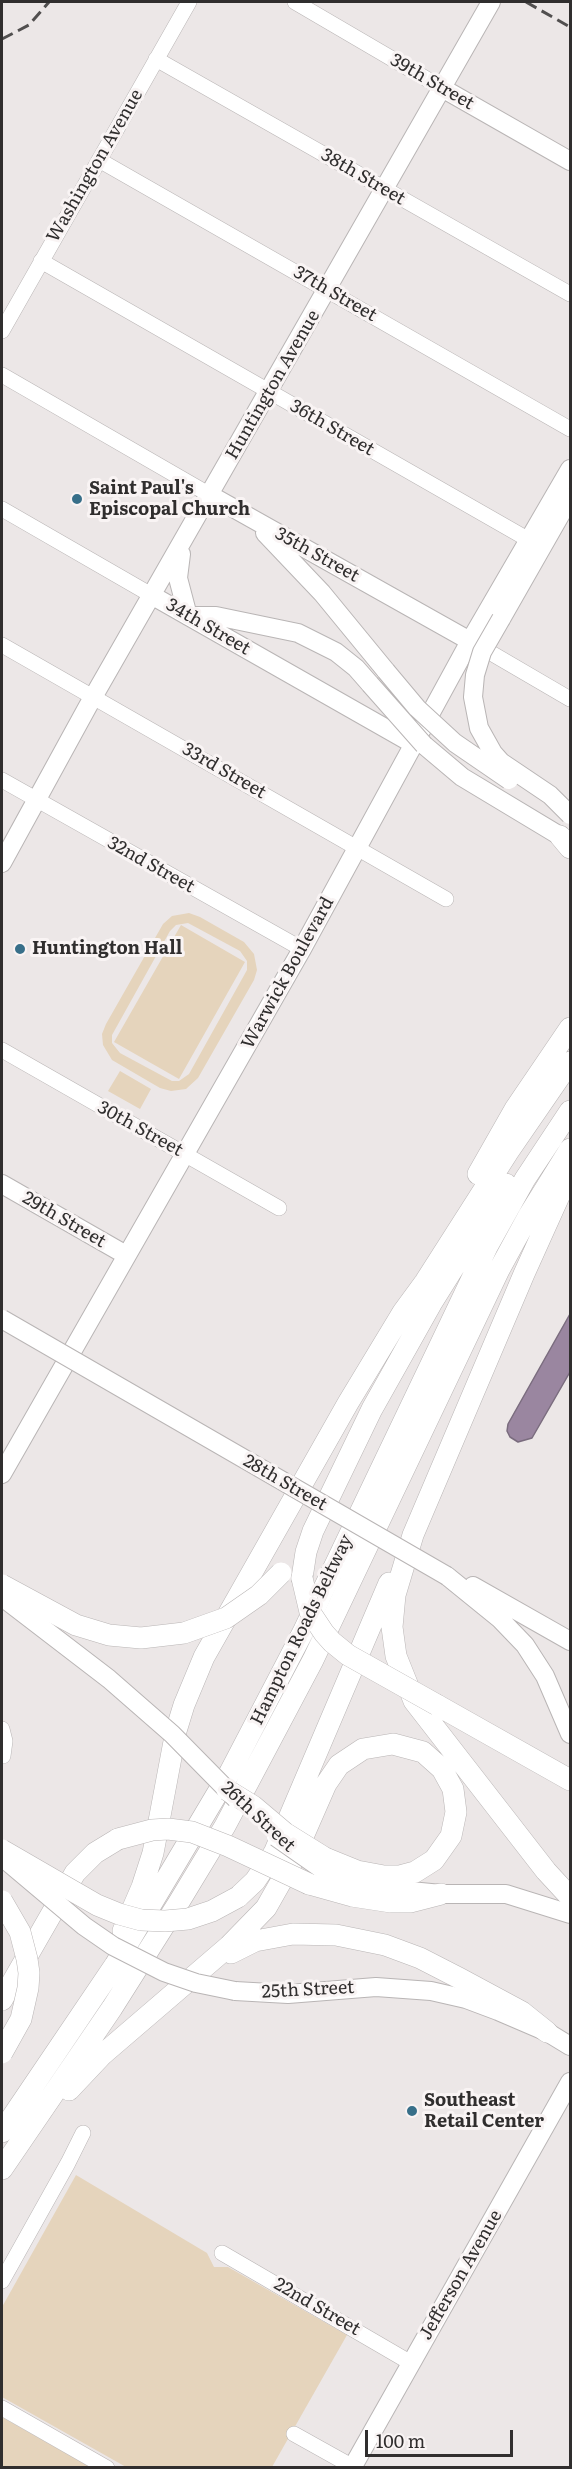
<!DOCTYPE html>
<html>
<head>
<meta charset="utf-8">
<style>
	body { margin:0 }
	#map { position:relative; width:572px; height:2469px; overflow:hidden; background:#ece7e7; font-family:Literata,serif }
	canvas { display:block }
	.frame { position:absolute; inset:0; border:3px solid #302e2e; pointer-events:none }
	.scale { position:absolute; left:365px; top:2430px; width:148px; height:27px; box-sizing:border-box; border:3px solid #302e2e; border-top:0; padding-left:8px; font-size:18px; line-height:21px; white-space:nowrap; color:#302e2e; -webkit-text-stroke:4px #f9f4f4; paint-order:stroke }
</style>
</head>
<body>
<div id="map">
<canvas width="572" height="2469"></canvas>
<div class="frame"></div>
<div class="scale">100 m</div>
</div>
<script>
const c = document.querySelector('canvas').getContext('2d');
c.lineJoin = 'round';
function fill(path, color) {
  c.fillStyle = color;
  c.fill(path, 'evenodd');
}
function shape(rows) {
  const path = new Path2D();
  for (const r of rows) {
    path.moveTo(r[0], r[1]);
    for (let i = 2; i < r.length; i += 2) path.lineTo(r[i], r[i + 1]);
  }
  return path;
}
function strokePath(path, color, width, dash) {
  c.strokeStyle = color;
  c.lineWidth = width;
  c.lineCap = dash ? 'butt' : 'round';
  c.setLineDash(dash || []);
  c.stroke(path);
}
function write(font, color, halo, rows, align = 'center') {
  c.font = font + ' Literata,serif';
  c.lineWidth = 6;
  c.setLineDash([]);
  c.textBaseline = 'middle';
  c.strokeStyle = halo;
  c.fillStyle = color;
  for (const [text, x, y, turn = 0] of rows) {
    c.save();
    c.translate(x, y);
    c.rotate((+turn || 0) * Math.PI / 180);
    c.textAlign = isNaN(turn) ? turn : align;
    if (halo) c.strokeText(text, 0, 0);
    c.fillText(text, 0, 0);
    c.restore();
  }
}
const green = shape([
	[189,913,200,917,244,942,254,954,257,970,254,980,198,1078,186,1089,171,1091,160,1088,112,1060,103,1045,102,1034,106,1024,163,924,172,916],
	[188,923,240,951,247,961,247,970,189,1074,179,1081,172,1081,120,1053,112,1043,112,1035,170,931,176,925],
	[181,925,245,962,179,1079,114,1042],
	[120,1071,151,1089,140,1109,108,1091],
	[76,2175,207,2253,214,2267,228,2267,347,2335,272,2467,126,2467,2,2397,2,2307],
	[2,2417,90,2467,2,2467]
]);
const water = shape([
	[570,1314,570,1372,532,1438,518,1442,510,1437,507,1431,508,1424,570,1314]
]);
const minor = shape([
	[295,2,442,88],
	[156,59,570,294],
	[99,160,570,429],
	[41,261,529,540],
	[2,331,189,2],
	[2,375,210,495],
	[2,509,153,596],
	[474,643,570,699],
	[2,645,446,899],
	[2,780,302,949],
	[2,1050,279,1208],
	[2,1729,5,1741,3,1756],
	[222,2253,411,2363],
	[2,2281,68,2163,83,2133],
	[2,2408,107,2468],
	[294,2434,355,2468]
]);
const major = shape([
	[442,88,570,161],
	[210,495,470,641],
	[265,533,322,593,386,671],
	[181,554,178,578,188,616],
	[153,596,415,745],
	[190,616,216,616,298,633,336,652,356,668,370,684],
	[501,619,570,498],
	[424,745,462,777,570,842],
	[2,863,88,706,491,2],
	[2,1184,126,1255],
	[2,1474,302,949,470,641,570,469],
	[447,1576,500,1619,525,1645,545,1676,570,1734],
	[473,1586,570,1641],
	[319,1867,344,1879,380,1888,441,1894,506,1894,570,1914],
	[235,1991,288,1994,376,1987,431,1991,466,1999,498,2011,547,2032,570,2046],
	[352,2468,570,2082]
]);
const highway = shape([
	[560,836,570,848],
	[570,1172,524,1274,413,1535,395,1595,392,1627,396,1656,414,1701,546,1871,570,1897],
	[478,1174,515,1109,570,1028],
	[302,1578,306,1552,313,1531,372,1409,431,1304,506,1184],
	[437,1705,570,1780],
	[309,1884,352,1896,391,1902,410,1902,441,1894],
	[238,1897,255,1881,274,1853,389,1583],
	[123,1931,142,1887,153,1853,176,1731,184,1705,204,1657,348,1403,403,1312,425,1282,508,1152,570,1062],
	[231,1953,255,1941,293,1934,336,1935,385,1945,420,1958,459,1978,522,2012,547,2032],
	[2,2000,75,1873,95,1853,118,1839],
	[69,2090,102,2055,229,1946,266,1908,291,1864,326,1784,339,1765,363,1749,393,1744,423,1752,442,1769,453,1789,456,1812,451,1836,434,1860,415,1872,400,1876,384,1876,357,1871,325,1858],
	[2,2132,115,1965,230,1772,304,1630,487,1247,525,1179,570,1111],
	[2,2169,112,2008,179,1902,225,1826,313,1660,499,1270,529,1215,570,1149]
]);
const rail = shape([
	[526,2,570,27],
	[2,39,29,25,49,2]
]);
const majorBridge = shape([
	[501,619,482,652,475,675,473,697,479,728,493,753,501,762,550,795,570,815],
	[386,671,417,708,455,743,509,780],
	[370,684,424,745],
	[2,1319,447,1576],
	[2,1597,109,1679,172,1734,236,1799],
	[276,1837,319,1867],
	[8,1862,84,1926,113,1946,164,1972,196,1983,235,1991]
]);
const highwayBridge = shape([
	[302,1578,310,1612,324,1633,332,1642,348,1655,437,1705],
	[2,1585,76,1625,109,1635,141,1638,184,1633,226,1618,259,1595,281,1573],
	[227,1790,253,1806,285,1833,325,1858],
	[118,1839,152,1830,168,1829,192,1832,228,1846,309,1884],
	[2,1850,97,1905,119,1914,141,1920,165,1921,188,1919,212,1911,238,1897],
	[2,1901,20,1932,27,1959,29,1973,28,1988,21,2019,2,2053]
]);
const markers = [
	[77,499,6,"#376f89"],
	[20,949,6,"#376f89"],
	[412,2111,6,"#376f89"]
];
const streetNames = [
	["39th Street",432,82,30],
	["Washington Avenue",95,166,-60],
	["38th Street",363,177,30],
	["37th Street",335,294,30],
	["Huntington Avenue",273,385,-60],
	["36th Street",332,428,30],
	["35th Street",317,555,29],
	["34th Street",208,627,30],
	["33rd Street",224,771,30],
	["32nd Street",151,865,29],
	["Warwick Boulevard",288,973,-61],
	["30th Street",140,1129,29],
	["29th Street",64,1220,30],
	["28th Street",285,1483,30],
	["Hampton Roads Beltway",302,1630,-64],
	["26th Street",258,1817,43],
	["25th Street",308,1990,-3],
	["Jefferson Avenue",461,2275,-60],
	["22nd Street",317,2307,30]
];
const poiNames = [
	["Saint Paul's",89,489],
	["Episcopal Church",89,510],
	["Huntington Hall",32,949],
	["Southeast",424,2101],
	["Retail Center",424,2122]
];
fill(green, '#e5d4bc');
fill(water, '#9a86a0');
strokePath(water, '#7a6c7e', 1.5);
strokePath(minor, '#b9b5b5', 16);
strokePath(major, '#b9b5b5', 20);
strokePath(highway, '#b9b5b5', 22);
strokePath(minor, '#fff', 15);
strokePath(major, '#fff', 18);
strokePath(highway, '#fff', 21);
strokePath(rail, '#514f4f', 3, [12, 6]);
strokePath(majorBridge, '#b9b5b5', 20, []);
strokePath(highwayBridge, '#b9b5b5', 22, []);
strokePath(majorBridge, '#fff', 18);
strokePath(highwayBridge, '#fff', 21);
for (const [x, y, r, color] of markers) {
  const dot = new Path2D();
  dot.arc(x, y, r, 0, 2 * Math.PI);
  c.fillStyle = color;
  c.fill(dot);
  strokePath(dot, '#f9f4f4', 2);
}
write('18px', '#302e2e', '#f9f4f4', streetNames);
write('bold 18px', '#302e2e', '#f9f4f4', poiNames, 'left');
</script>
</body>
</html>
